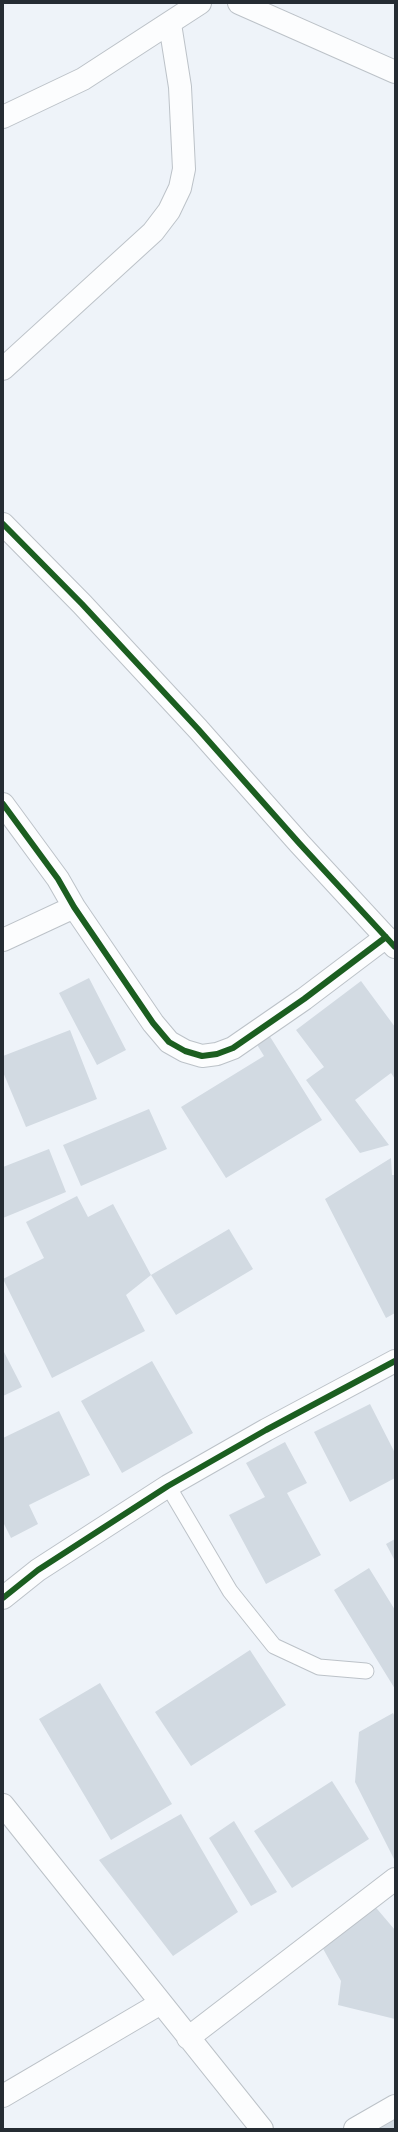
<!DOCTYPE html>
<html>
<head>
<meta charset="utf-8">
<style>
	body { margin:0 }
	#map { position:relative; width:398px; height:2132px; overflow:hidden; background:#eef3f9; font-family:"Fira Sans Condensed",sans-serif }
	canvas { display:block }
	.frame { position:absolute; inset:0; border:4px solid #252c33; pointer-events:none }
</style>
</head>
<body>
<div id="map">
<canvas width="398" height="2132"></canvas>
<div class="frame"></div>
</div>
<script>
const c = document.querySelector('canvas').getContext('2d');
c.lineJoin = 'round';
function fill(path, color) {
  c.fillStyle = color;
  c.fill(path, 'evenodd');
}
function shape(rows) {
  const path = new Path2D();
  for (const r of rows) {
    path.moveTo(r[0], r[1]);
    for (let i = 2; i < r.length; i += 2) path.lineTo(r[i], r[i + 1]);
  }
  return path;
}
function strokePath(path, color, width, dash) {
  c.strokeStyle = color;
  c.lineWidth = width;
  c.lineCap = dash ? 'butt' : 'round';
  c.setLineDash(dash || []);
  c.stroke(path);
}
const building = shape([
	[89,978,126,1050,97,1065,59,993],
	[361,981,395,1027,395,1079,391,1073,355,1100,389,1145,360,1153,306,1080,324,1067,296,1030],
	[70,1030,97,1099,26,1127,3,1072,3,1056],
	[269,1035,322,1120,226,1178,181,1107,264,1056,256,1043],
	[149,1109,167,1149,81,1186,63,1145],
	[49,1149,66,1192,3,1218,3,1167],
	[391,1158,392,1175,395,1175,395,1313,386,1318,325,1199],
	[77,1196,88,1217,113,1204,151,1275,126,1295,145,1331,52,1378,3,1279,44,1258,26,1222],
	[229,1229,253,1269,176,1315,151,1275],
	[3,1350,22,1387,3,1396],
	[152,1361,193,1433,122,1473,81,1401],
	[370,1404,395,1453,395,1478,350,1502,314,1432],
	[59,1411,90,1475,29,1505,38,1524,11,1538,3,1522,3,1438],
	[285,1442,307,1483,287,1493,321,1555,266,1584,229,1515,265,1497,246,1463],
	[395,1539,395,1561,386,1544],
	[369,1568,395,1610,395,1689,334,1590],
	[250,1650,286,1705,191,1766,155,1712],
	[100,1683,172,1804,111,1840,39,1719],
	[393,1713,395,1717,394,1859,355,1782,359,1732],
	[332,1781,369,1839,292,1888,254,1831],
	[181,1814,238,1912,173,1956,99,1860],
	[234,1821,277,1892,251,1906,209,1838],
	[372,1903,395,1930,395,2019,338,2005,341,1981,321,1945],
	[395,2118,395,2129,377,2129]
]);
const service = shape([
	[168,1486,230,1591,274,1646,319,1667,366,1671]
]);
const minor = shape([
	[239,3,395,72],
	[3,117,83,79,200,3],
	[3,369,153,232,169,211,180,188,184,169,180,87,170,24],
	[3,524,82,604,198,729,299,843,395,947],
	[3,804,58,879,74,907,153,1023,169,1042,185,1051,202,1056,217,1054,233,1048,304,999,386,937],
	[3,940,74,907],
	[3,1598,38,1570,168,1486,266,1430,395,1361],
	[3,1805,262,2129],
	[188,2038,395,1879],
	[3,2096,161,2003],
	[355,2129,395,2106]
]);
const cycleway = shape([
	[3,524,82,604,198,729,299,843,395,947],
	[3,804,58,879,74,907,153,1023,169,1042,185,1051,202,1056,217,1054,233,1048,304,999,386,937],
	[3,1598,38,1570,168,1486,266,1430,395,1361]
]);
fill(building, '#d2dae2');
strokePath(service, '#bcc2c8', 17);
strokePath(minor, '#bcc2c8', 24);
strokePath(service, '#fcfdfe', 15);
strokePath(minor, '#fcfdfe', 22);
strokePath(cycleway, '#1b5e20', 6);
</script>
</body>
</html>
